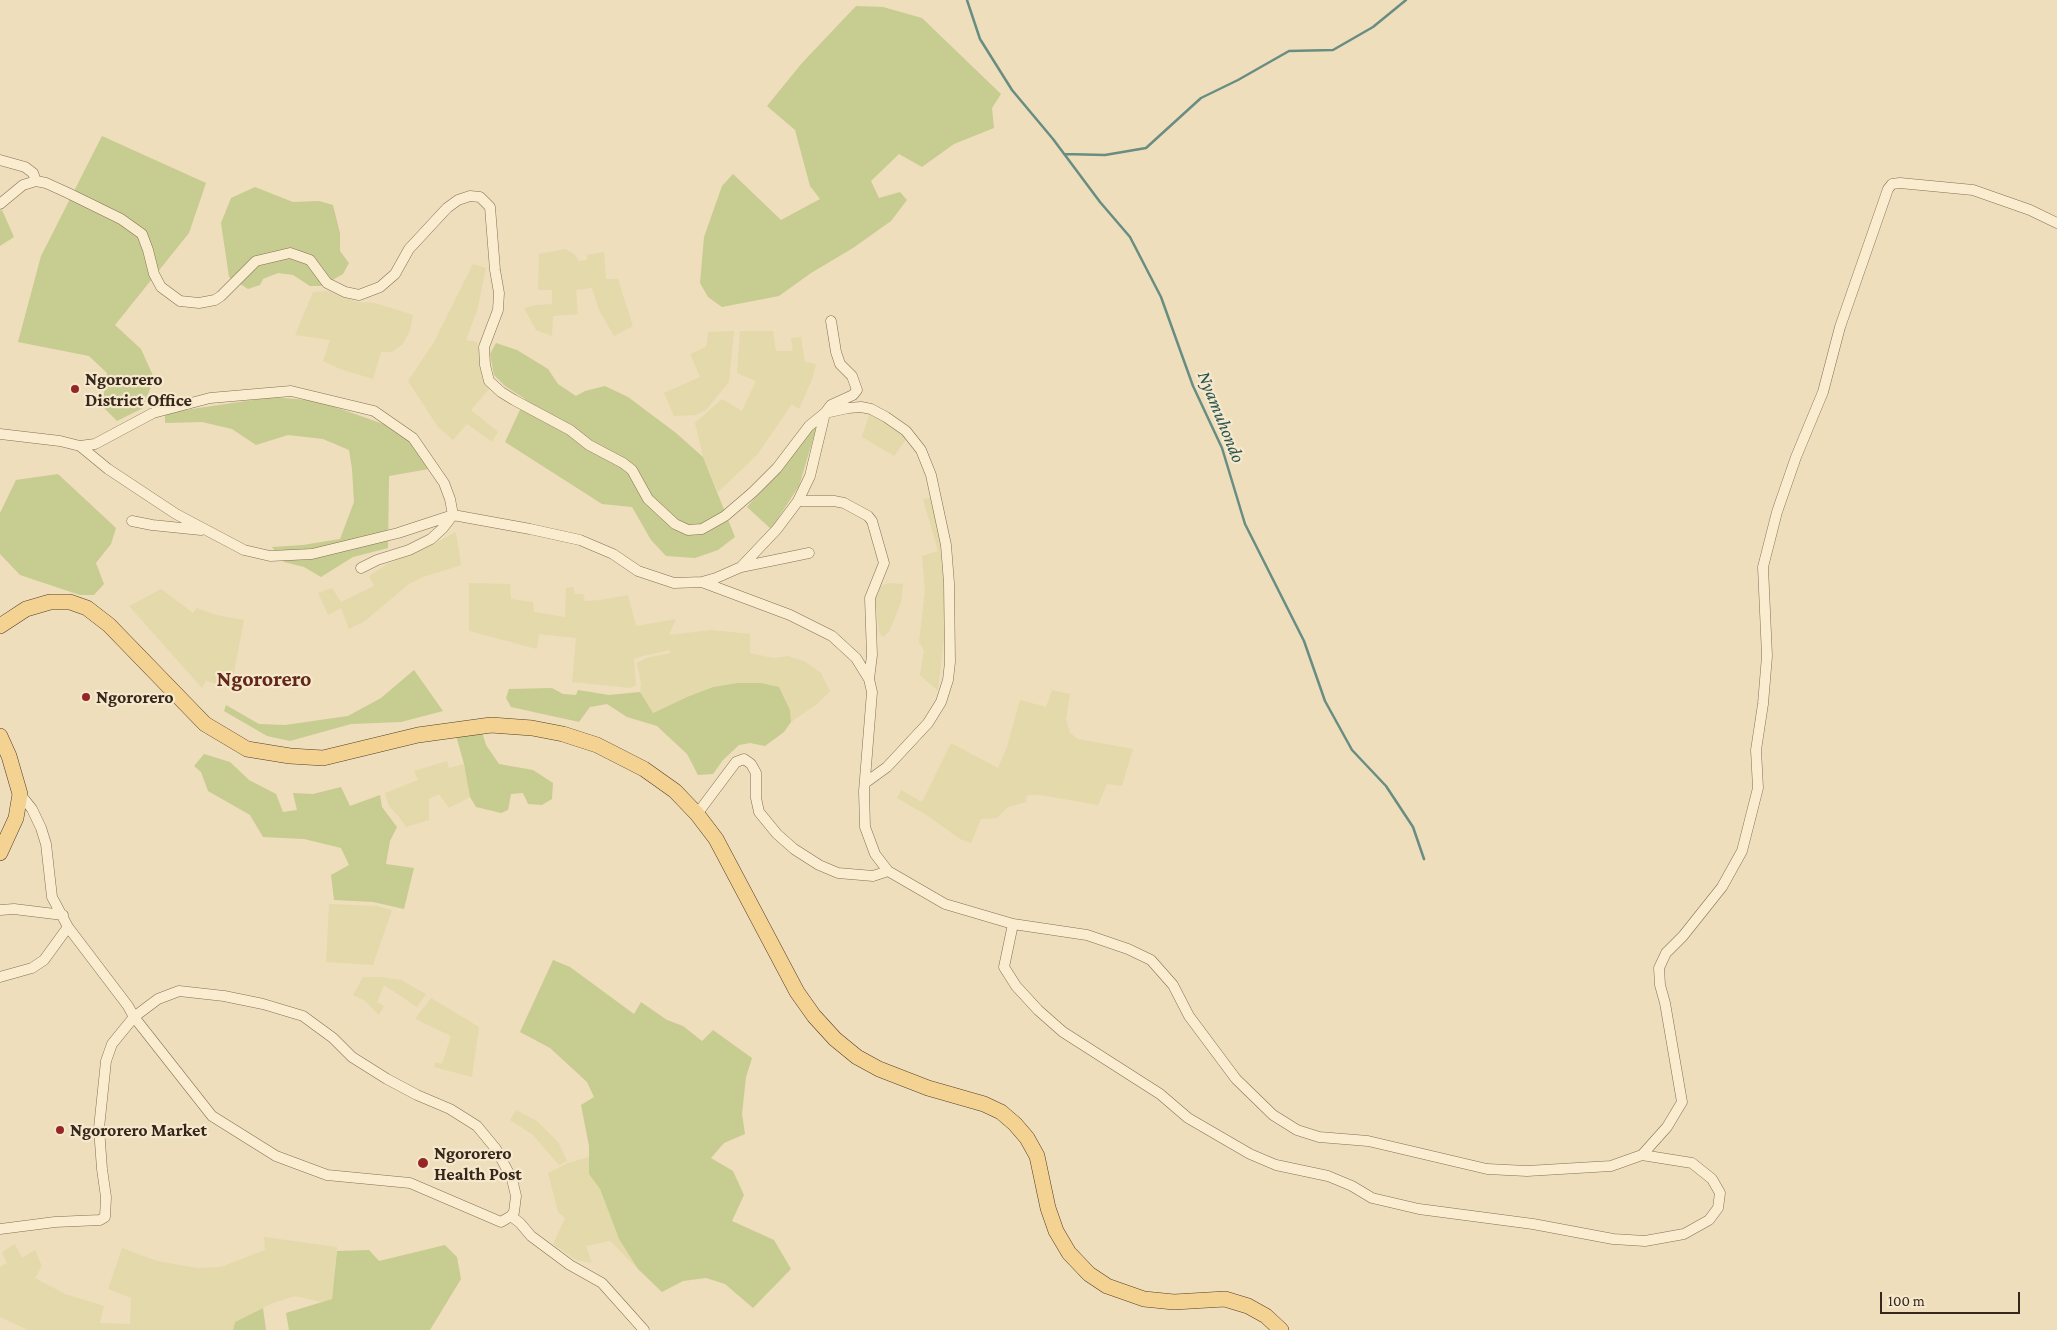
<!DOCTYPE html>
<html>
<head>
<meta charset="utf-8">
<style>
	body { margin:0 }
	#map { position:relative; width:2057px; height:1330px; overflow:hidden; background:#eedebc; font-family:"Crimson Pro",serif }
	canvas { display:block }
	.scale { position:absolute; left:1880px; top:1292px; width:140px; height:22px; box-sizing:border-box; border:2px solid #35271b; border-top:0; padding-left:6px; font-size:15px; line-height:18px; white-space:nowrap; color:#35271b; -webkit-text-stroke:4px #f6e8cc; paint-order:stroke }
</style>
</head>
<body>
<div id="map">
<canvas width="2057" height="1330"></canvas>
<div class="scale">100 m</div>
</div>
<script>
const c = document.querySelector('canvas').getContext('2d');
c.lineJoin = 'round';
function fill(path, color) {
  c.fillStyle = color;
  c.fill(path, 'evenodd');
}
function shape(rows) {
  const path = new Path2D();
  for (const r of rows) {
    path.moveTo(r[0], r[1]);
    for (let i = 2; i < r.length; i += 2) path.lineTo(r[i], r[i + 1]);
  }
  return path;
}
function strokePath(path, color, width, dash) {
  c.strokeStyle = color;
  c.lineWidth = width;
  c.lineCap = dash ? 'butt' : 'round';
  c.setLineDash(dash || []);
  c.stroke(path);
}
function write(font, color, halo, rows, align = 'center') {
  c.font = font + ' "Crimson Pro",serif';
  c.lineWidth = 4.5;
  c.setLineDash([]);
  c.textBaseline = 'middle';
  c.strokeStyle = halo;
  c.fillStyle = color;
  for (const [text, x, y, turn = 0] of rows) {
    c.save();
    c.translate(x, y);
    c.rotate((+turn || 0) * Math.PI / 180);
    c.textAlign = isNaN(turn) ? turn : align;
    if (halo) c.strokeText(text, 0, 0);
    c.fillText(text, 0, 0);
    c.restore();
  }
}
const farmland = shape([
	[565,249,574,254,579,261,587,260,587,255,604,252,606,279,618,279,633,326,614,336,599,310,592,288,576,290,578,314,553,316,552,336,536,330,524,308,536,305,552,304,552,290,538,290,539,254],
	[473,264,486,268,477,311,466,340,477,342,482,370,490,388,471,410,498,432,492,442,467,424,453,440,438,427,408,381,434,342],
	[328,291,357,302,375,303,413,315,410,331,403,344,392,352,381,352,373,379,340,369,323,361,330,340,295,335,313,292],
	[734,331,729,382,706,410,696,415,674,416,664,393,700,377,690,354,706,347,708,332],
	[740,331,773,331,776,351,793,351,791,338,801,337,805,362,816,364,813,377,799,409,792,404,757,455,718,492,703,457,695,423,722,399,742,411,756,381,737,373],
	[870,412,908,437,894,456,862,437],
	[934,497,941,540,947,612,938,691,920,675,924,650,919,642,925,591,922,556,938,551,923,499],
	[456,532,461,565,423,577,409,584,365,621,349,629,341,608,328,615,318,593,332,588,341,602,374,586,369,576,387,564,423,549],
	[469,583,510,584,511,599,533,602,534,612,565,617,566,588,573,587,575,594,583,594,585,601,601,600,628,595,636,626,676,619,669,635,711,630,750,634,750,653,773,658,788,656,804,661,821,673,830,691,817,704,791,722,790,710,779,687,761,683,737,683,713,687,687,697,652,713,640,692,641,684,637,663,646,658,670,653,670,650,639,657,634,659,636,685,631,688,572,682,576,638,539,634,537,649,469,631],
	[888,583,903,584,901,603,889,632,883,637,879,632,875,600,881,586],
	[161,589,193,613,197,608,216,615,244,620,231,688,206,681,202,688,129,606],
	[1052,690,1070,694,1066,719,1070,733,1078,739,1133,749,1122,786,1107,784,1098,805,1040,795,1027,795,1026,802,1008,807,997,818,981,819,971,843,960,839,928,816,897,798,901,790,922,802,951,743,998,768,1007,747,1020,700,1046,707],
	[447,761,449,768,464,764,470,797,449,808,439,794,429,799,429,820,406,827,399,817,389,806,385,793,418,780,414,771],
	[329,904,377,906,392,910,373,965,326,962],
	[363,977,380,977,401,980,426,994,417,1007,384,985,377,1002,384,1006,379,1015,365,1001,353,995],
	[431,998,479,1027,472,1077,434,1067,435,1062,442,1064,451,1036,415,1019],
	[516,1110,537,1121,558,1142,567,1161,559,1165,533,1135,510,1120],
	[589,1157,590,1174,600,1189,619,1239,638,1269,610,1241,586,1246,592,1263,576,1260,553,1244,565,1218,558,1212,548,1173,568,1163],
	[264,1237,337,1247,332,1299,321,1302,295,1296,273,1303,235,1322,233,1330,28,1330,0,1317,0,1267,7,1263,2,1252,15,1244,22,1258,35,1250,42,1266,35,1278,65,1294,104,1306,100,1323,130,1324,131,1298,108,1289,122,1248,157,1261,197,1268,221,1267,265,1250]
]);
const green = shape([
	[856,6,883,7,922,18,1001,94,992,108,994,128,954,144,922,167,899,154,871,181,879,198,900,192,907,200,891,221,853,248,811,273,779,296,722,307,708,297,700,283,704,237,722,186,733,174,781,220,820,199,810,186,795,130,767,106,802,63],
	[102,136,206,183,189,233,115,325,141,349,154,378,143,408,117,421,102,406,107,373,89,356,18,342,41,256],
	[255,187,293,202,319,201,333,205,340,233,340,251,349,263,343,274,322,286,310,286,293,275,278,273,263,279,260,285,248,289,229,277,221,223,231,198],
	[2,210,14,237,0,246,0,211],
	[496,343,517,350,548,369,558,384,576,396,585,391,605,386,628,397,676,433,703,457,735,537,718,550,695,558,666,556,651,540,632,507,602,504,505,442,525,399,505,386,494,375,490,354],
	[273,397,318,401,389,426,410,442,429,469,389,476,388,548,353,557,321,577,304,567,284,562,272,547,303,545,340,539,354,502,352,469,349,450,323,439,288,435,256,445,232,429,202,422,165,423,165,413],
	[814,428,816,429,799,486,771,529,747,507,778,471,806,433],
	[58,474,116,528,111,544,96,563,104,584,94,595,80,595,20,575,0,554,0,513,16,480],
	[414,670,443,711,401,722,351,724,290,741,267,736,224,711,226,705,259,724,285,725,348,716,381,698],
	[737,683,761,683,779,687,790,710,791,722,784,732,765,746,750,743,739,745,723,760,713,774,698,775,687,754,657,726,627,717,607,704,590,707,579,722,511,707,506,698,509,689,552,688,563,694,576,695,578,690,609,695,640,692,653,713,687,697,713,687],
	[455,732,482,732,486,745,499,764,533,770,553,783,552,799,542,805,528,804,523,793,511,794,508,810,501,813,476,807,470,797,464,764],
	[204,754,230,762,249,780,276,794,283,812,297,810,293,793,313,794,341,787,350,806,380,795,382,807,397,827,390,841,386,864,414,868,404,909,373,902,334,900,331,875,349,865,341,848,304,839,263,837,250,815,208,791,201,772,194,766],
	[553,960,570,967,634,1014,641,1002,667,1020,683,1026,702,1041,713,1030,752,1058,746,1077,742,1114,745,1134,724,1143,711,1158,733,1171,744,1195,732,1221,774,1240,791,1269,753,1308,725,1284,706,1278,683,1281,662,1292,638,1269,619,1239,600,1189,589,1174,589,1146,581,1105,594,1097,587,1082,550,1048,520,1032],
	[445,1245,457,1257,461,1279,430,1330,289,1330,286,1313,332,1299,337,1251,369,1250,379,1261],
	[263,1308,266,1330,233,1330,235,1322]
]);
const stream = shape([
	[967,0,980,39,1012,90,1053,139,1100,202,1130,237,1161,297,1193,386,1222,448,1245,524,1304,641,1325,701,1352,750,1386,786,1413,827,1424,859],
	[1064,154,1105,155,1146,148,1201,98,1238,80,1289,51,1333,50,1373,27,1406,0]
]);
const street = shape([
	[0,160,25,167,33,173,36,181],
	[0,204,23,185,36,181,46,183,68,193,121,219,142,234,148,250,154,274,161,287,180,301,199,303,215,300,221,296,256,261,290,253,310,260,327,283,345,292,359,295,380,287,395,274,409,249,447,208,458,200,470,196,480,197,490,207,495,270,499,293,498,310,484,347,485,365,489,381,501,392,514,400,570,430,589,445,623,463,632,470,648,499,675,524,688,530,702,529,725,516,753,492,777,468,809,426,825,413,848,408,861,407,871,409,886,417,906,431,921,450,931,475,946,545,949,583,950,662,948,680,941,702,928,723,887,767,865,783],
	[0,434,60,441,80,446,95,444,153,413,210,398,291,391,374,411,413,438,444,483,450,499,453,515,443,528,431,539,409,550,377,560,361,568],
	[80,446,108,469,176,514,244,550,270,556,312,554,398,533,453,515,530,529,580,540,613,554,638,571,674,583,702,582,790,615,832,636,856,658,869,679,872,692,864,791,865,827,875,854,888,871,945,904,1013,924,1087,935,1128,949,1151,960,1173,985,1189,1016,1236,1079,1273,1115,1297,1130,1319,1137,1368,1141,1487,1169,1527,1171,1611,1166,1642,1155,1667,1127,1682,1102,1665,1003,1660,985,1659,968,1666,953,1683,936,1722,887,1742,851,1758,788,1756,750,1763,704,1767,656,1763,567,1777,512,1796,457,1823,392,1840,327,1888,189,1892,184,1900,183,1973,190,2030,210,2057,223],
	[798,501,834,501,844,503,868,516,872,521,884,563,870,598,872,655,869,679],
	[132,521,152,525,201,530],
	[741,567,777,529,798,501,810,476,825,413,831,405,853,395,857,390,852,376,840,364,836,352,831,321],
	[702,582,716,578,741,567,809,553],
	[20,794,32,809,41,828,46,844,52,897,68,927,128,1006,134,1017,212,1116,276,1156,327,1175,410,1183,501,1222,511,1216,520,1223,531,1236,570,1265,602,1283,644,1330],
	[697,814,736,762,744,759,751,764,756,773,756,798,759,812,777,834,794,849,819,865,838,873,873,876,888,871],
	[0,910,14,909,63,915],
	[1013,924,1004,967,1016,986,1038,1010,1063,1032,1160,1094,1188,1118,1250,1154,1276,1165,1328,1176,1352,1186,1372,1198,1419,1209,1533,1224,1613,1239,1645,1241,1684,1234,1709,1220,1718,1208,1720,1193,1712,1179,1692,1163,1642,1155],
	[0,977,32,968,44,960,68,927],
	[0,1229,55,1222,100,1220,105,1217,106,1197,102,1169,99,1128,106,1061,112,1044,134,1017,158,999,179,991,224,996,263,1004,303,1016,333,1038,352,1057,387,1079,417,1095,450,1109,477,1126,496,1149,512,1179,516,1196,514,1212,511,1216]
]);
const primary = shape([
	[0,626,26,609,50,602,70,602,87,608,109,625,205,724,247,749,290,756,323,758,418,735,491,725,532,728,563,734,597,745,644,769,675,791,697,814,716,839,797,992,814,1016,835,1039,857,1057,879,1069,928,1088,984,1104,1001,1112,1015,1124,1027,1138,1037,1156,1048,1208,1056,1231,1069,1253,1089,1274,1107,1286,1144,1299,1174,1302,1225,1299,1248,1306,1266,1316,1281,1330],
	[0,736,9,756,20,794,16,818,0,853]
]);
const markers = [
	[75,389,5,"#962528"],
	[86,697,5,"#962528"],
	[60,1130,5,"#962528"],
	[423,1163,6,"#962528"]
];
const poiNames = [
	["Ngororero",85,379],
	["District Office",85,400],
	["Ngororero",96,697],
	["Ngororero Market",70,1130],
	["Ngororero",434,1153],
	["Health Post",434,1174]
];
const waterNames = [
	["Nyamuhondo",1221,417,68]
];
const districtNames = [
	["Ngororero",264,679]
];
fill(farmland, '#e4d9aa');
fill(green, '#c7cc90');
strokePath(stream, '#688d82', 2.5);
strokePath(street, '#866e56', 11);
strokePath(primary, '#533c2a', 16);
strokePath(street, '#f9eccf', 10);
strokePath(primary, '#f4d392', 15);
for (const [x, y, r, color] of markers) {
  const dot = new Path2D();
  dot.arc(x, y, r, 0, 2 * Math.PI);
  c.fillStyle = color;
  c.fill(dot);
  strokePath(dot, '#f6e8cc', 2);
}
write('bold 18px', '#35271b', '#f6e8cc', poiNames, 'left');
write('italic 19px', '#295551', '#f6e8cc', waterNames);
write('bold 22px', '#622719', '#f6e8cc', districtNames);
</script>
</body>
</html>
